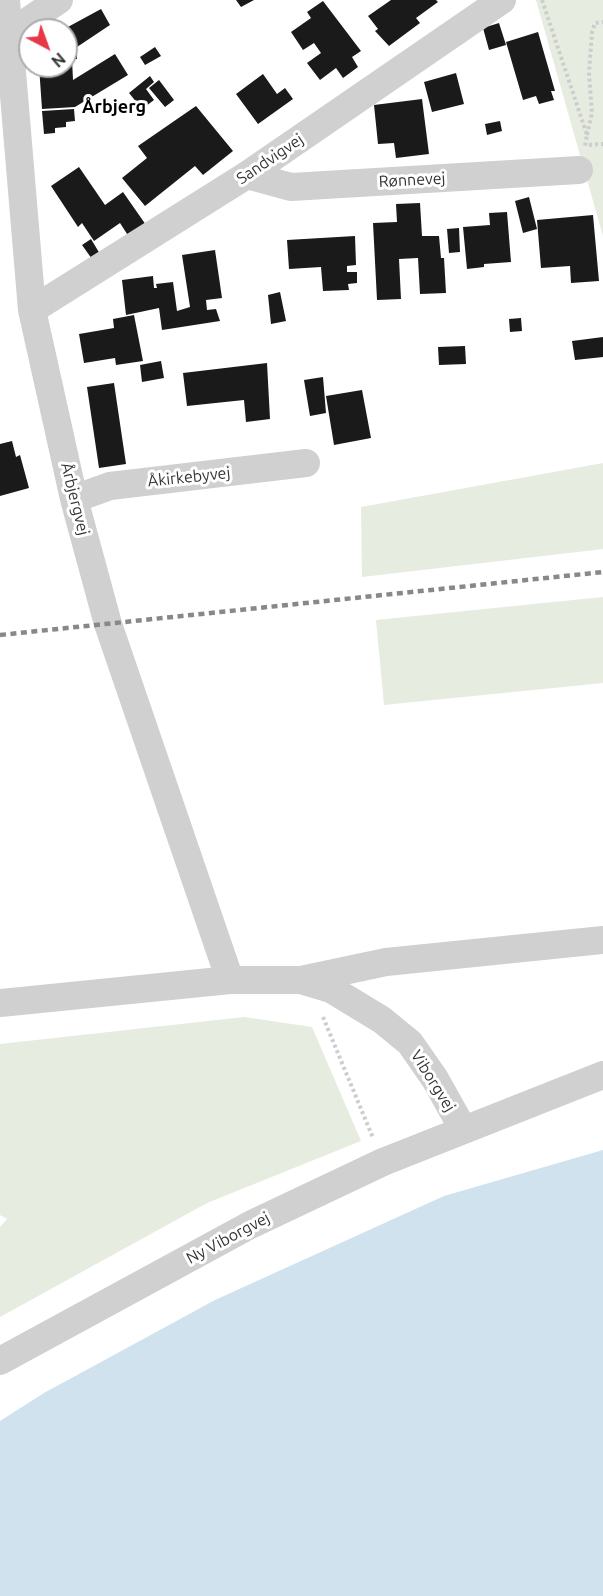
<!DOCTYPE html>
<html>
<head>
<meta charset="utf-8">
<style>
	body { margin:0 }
	#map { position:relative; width:603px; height:1596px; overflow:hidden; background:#fff; font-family:Ubuntu,sans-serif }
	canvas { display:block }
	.north { position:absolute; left:18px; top:18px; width:60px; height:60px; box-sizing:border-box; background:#fff; border:2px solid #adadad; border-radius:50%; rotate:139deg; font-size:16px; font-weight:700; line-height:24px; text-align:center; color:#333 }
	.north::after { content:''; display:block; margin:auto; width:21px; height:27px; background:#e63946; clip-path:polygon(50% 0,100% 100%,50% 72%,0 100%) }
</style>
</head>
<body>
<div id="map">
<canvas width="603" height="1596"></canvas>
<div class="north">N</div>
</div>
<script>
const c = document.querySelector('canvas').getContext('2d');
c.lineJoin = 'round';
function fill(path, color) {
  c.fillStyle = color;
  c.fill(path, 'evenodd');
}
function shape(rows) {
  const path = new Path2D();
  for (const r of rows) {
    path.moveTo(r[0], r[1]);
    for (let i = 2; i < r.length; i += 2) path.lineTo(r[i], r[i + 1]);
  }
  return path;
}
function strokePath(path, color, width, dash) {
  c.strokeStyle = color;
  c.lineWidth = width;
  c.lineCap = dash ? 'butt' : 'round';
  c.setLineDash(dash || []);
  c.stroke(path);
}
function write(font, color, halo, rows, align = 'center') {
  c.font = font + ' Ubuntu,sans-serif';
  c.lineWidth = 6;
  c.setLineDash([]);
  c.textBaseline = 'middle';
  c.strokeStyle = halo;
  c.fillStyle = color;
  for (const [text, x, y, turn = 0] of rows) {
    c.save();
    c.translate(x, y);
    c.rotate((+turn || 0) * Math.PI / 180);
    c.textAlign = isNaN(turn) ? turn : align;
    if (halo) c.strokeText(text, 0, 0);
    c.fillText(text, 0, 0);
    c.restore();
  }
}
const green = shape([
	[536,0,603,0,603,236],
	[603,463,603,549,362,577,361,507],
	[603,597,603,683,384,705,376,620],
	[244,1017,312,1027,361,1141,207,1203,0,1317,0,1227,7,1219,0,1215,0,1044]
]);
const water = shape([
	[603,1150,603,1596,0,1596,0,1421,44,1393,215,1300,444,1196]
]);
const building = shape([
	[236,0,254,0,241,7],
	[391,0,436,0,438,2,416,18,420,23,389,46,375,31,378,29,368,16],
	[323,1,361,51,352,57,358,67,343,78,336,68,320,80,307,63,321,53,314,43,303,50,291,32,311,18,307,12],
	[101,9,110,25,77,47,77,59,72,59,73,80,115,54,128,75,75,107,42,109,39,66,66,66,66,28],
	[499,23,506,45,489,50,483,28],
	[538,32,555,91,551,91,554,100,539,104,536,96,523,100,506,42],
	[155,47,161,56,145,65,140,57],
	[456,73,464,104,432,112,424,82],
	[263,74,277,94,285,88,293,99,258,124,236,94],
	[150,76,154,82,146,89,154,100,142,109,129,93],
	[159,80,174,100,165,107,149,88],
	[422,99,429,154,396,158,394,143,378,144,374,105],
	[196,106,233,151,203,175,195,166,145,206,122,178,147,158,138,146],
	[74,109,75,121,66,122,66,127,55,128,55,133,44,134,42,111],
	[500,121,502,131,487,135,485,124],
	[79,167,105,205,123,192,146,225,129,237,120,223,94,241,82,223,78,227,51,186],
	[529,197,537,229,523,233,515,201],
	[420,203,422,236,439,236,441,258,444,258,446,293,420,294,418,258,399,259,401,299,377,300,373,223,397,222,396,204],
	[507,212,511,262,484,264,484,267,467,269,463,227,490,225,489,213],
	[593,215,599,281,571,283,570,266,541,268,537,220],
	[459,228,460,252,449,253,447,229],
	[355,236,356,265,347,266,347,272,357,272,357,283,348,284,349,290,323,291,321,267,289,269,287,240],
	[91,239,100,254,92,259,82,245],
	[215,250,222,298,206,300,207,310,216,309,220,321,162,330,159,308,126,315,122,280,153,276,154,288,157,288,156,284,173,282,177,311,190,307,182,255],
	[280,292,286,321,271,324,268,295],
	[134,315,143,361,116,365,115,358,84,363,79,334,114,328,113,319],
	[521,318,522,331,510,332,509,319],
	[603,337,603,357,575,360,572,341],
	[465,346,466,364,439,365,438,347],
	[161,361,164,378,142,382,140,365],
	[267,363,270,419,246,422,244,400,187,406,183,373],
	[323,377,326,413,310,416,304,380],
	[114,383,126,464,99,468,87,387],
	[362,390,371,438,334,445,326,396],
	[12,441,16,457,20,455,29,488,0,496,0,444]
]);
const path = shape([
	[542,0,587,135,585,146],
	[587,135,592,113,589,73,592,32,595,23,603,22],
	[589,145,603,144],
	[323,1017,373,1138]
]);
const minor = shape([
	[6,0,32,310,74,499,108,624,230,980],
	[9,34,59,0],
	[247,175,291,187,579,170],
	[32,310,247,175,502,0],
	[74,499,110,486,306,463],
	[301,980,331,989,382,1020,410,1043,435,1079,463,1129],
	[0,1003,230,980,301,980,386,962,603,940],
	[0,1361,250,1225,383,1162,603,1075]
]);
const rail = shape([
	[0,635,603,572]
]);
const streetNames = [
	["Sandvigvej",270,159,-34],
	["Rønnevej",412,180,-3],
	["Åkirkebyvej",189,477,-6],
	["Årbjergvej",75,499,76],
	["Viborgvej",433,1081,58],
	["Ny Viborgvej",228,1238,-28]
];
const neighbourhoodNames = [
	["Årbjerg",114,107]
];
fill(green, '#e6ecdf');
fill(water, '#cfe2ee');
fill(building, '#1a1a1a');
strokePath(path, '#cdcdcd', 4, [3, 3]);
strokePath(minor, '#d0d0d0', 28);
strokePath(rail, '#888', 4.5, [6, 4.5]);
write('16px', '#333', '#fff', streetNames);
write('bold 18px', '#000', '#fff', neighbourhoodNames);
</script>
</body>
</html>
